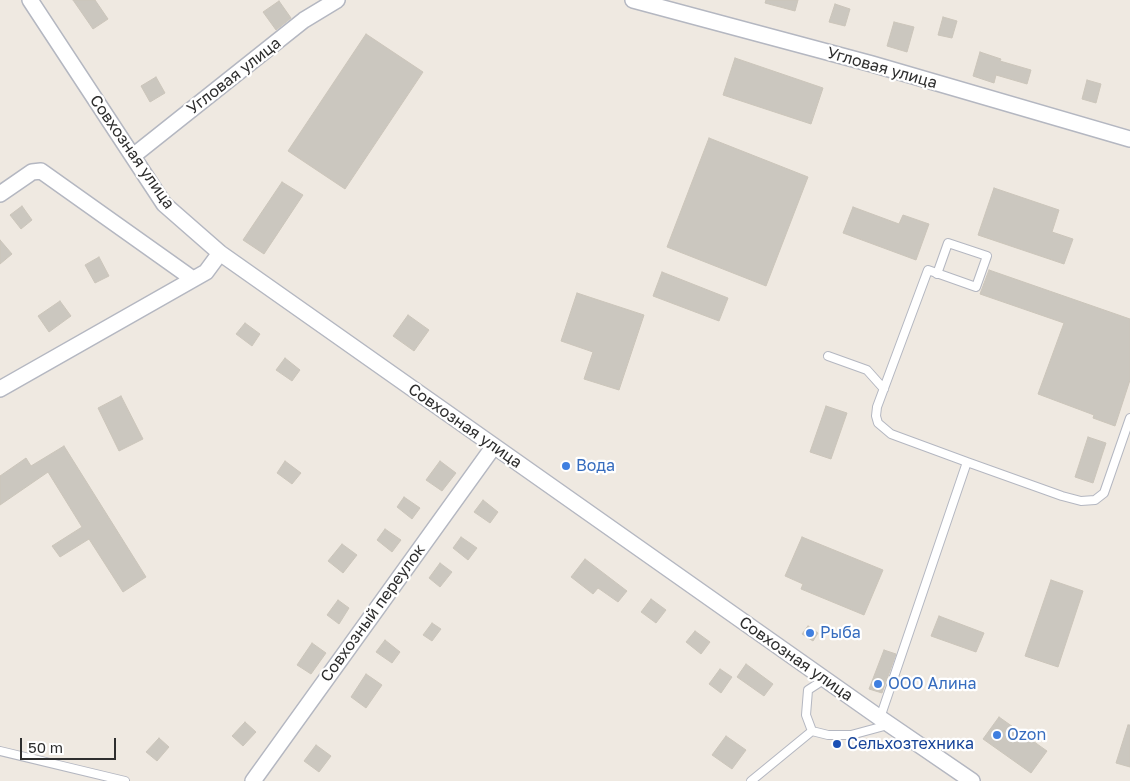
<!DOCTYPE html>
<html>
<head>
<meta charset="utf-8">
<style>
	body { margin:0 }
	#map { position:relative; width:1130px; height:781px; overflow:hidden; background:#efe9e1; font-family:"Golos Text",sans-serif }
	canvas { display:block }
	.scale { position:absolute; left:20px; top:738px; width:96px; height:22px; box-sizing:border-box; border:2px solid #2e2e2e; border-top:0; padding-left:6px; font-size:15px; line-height:18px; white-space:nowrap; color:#2e2e2e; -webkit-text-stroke:4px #fff; paint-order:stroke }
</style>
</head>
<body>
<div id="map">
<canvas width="1130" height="781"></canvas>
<div class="scale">50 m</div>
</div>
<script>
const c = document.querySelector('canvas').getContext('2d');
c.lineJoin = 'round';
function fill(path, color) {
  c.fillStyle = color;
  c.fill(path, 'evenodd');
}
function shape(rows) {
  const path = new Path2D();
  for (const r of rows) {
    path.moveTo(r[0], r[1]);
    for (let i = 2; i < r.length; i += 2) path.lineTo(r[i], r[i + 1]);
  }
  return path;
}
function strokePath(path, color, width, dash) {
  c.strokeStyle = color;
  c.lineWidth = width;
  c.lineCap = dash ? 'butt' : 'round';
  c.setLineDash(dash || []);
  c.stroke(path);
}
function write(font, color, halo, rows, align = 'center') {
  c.font = font + ' "Golos Text",sans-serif';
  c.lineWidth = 4.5;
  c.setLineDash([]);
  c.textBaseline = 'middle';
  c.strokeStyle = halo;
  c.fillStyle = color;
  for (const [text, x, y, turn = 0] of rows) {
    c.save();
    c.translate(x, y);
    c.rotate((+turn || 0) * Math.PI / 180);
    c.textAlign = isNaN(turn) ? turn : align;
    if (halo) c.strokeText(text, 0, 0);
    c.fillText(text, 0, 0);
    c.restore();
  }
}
const building = shape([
	[73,0,95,0,108,19,93,29,73,0],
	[766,0,798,0,795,11,765,3,766,0],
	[279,1,291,18,276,30,263,12,279,1],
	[835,4,850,9,845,26,829,22,835,4],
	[943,17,957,21,952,38,938,35,943,17],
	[894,22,914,27,907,52,887,46,894,22],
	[366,34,423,72,345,189,288,151,366,34],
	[980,52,1001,59,1000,61,1031,70,1027,84,996,75,994,83,973,76,980,52],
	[735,58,823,88,811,124,723,95,735,58],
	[156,77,165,93,150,102,141,86,156,77],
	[1087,80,1101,84,1096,103,1082,99,1087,80],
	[709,138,808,177,766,286,667,247,709,138],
	[282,182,303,195,264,254,243,240,282,182],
	[994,188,1059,210,1052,232,1073,239,1064,264,978,235,994,188],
	[22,206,32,220,21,229,10,215,22,206],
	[853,207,899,224,903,215,929,224,916,260,843,233,853,207],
	[0,240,12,254,0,264,0,240],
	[99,257,109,276,95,283,85,265,99,257],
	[989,270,1130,319,1130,380,1115,426,1093,418,1094,415,1038,394,1064,323,980,294,989,270],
	[662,272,728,298,719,321,653,296,662,272],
	[577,293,644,315,619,390,584,379,593,352,561,341,577,293],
	[60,301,71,316,49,332,38,316,60,301],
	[408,315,429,330,414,351,393,336,408,315],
	[245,323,260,334,252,346,236,334,245,323],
	[285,358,300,370,292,381,276,370,285,358],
	[121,396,143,439,119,451,98,408,121,396],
	[826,406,847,413,831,459,810,452,826,406],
	[1088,437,1106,443,1093,483,1075,477,1088,437],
	[64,446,146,577,123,592,89,539,60,557,52,546,82,527,48,472,0,505,0,476,26,458,31,466,64,446],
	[285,461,301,473,292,484,277,473,285,461],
	[440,461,456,473,442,491,426,480,440,461],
	[404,497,420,508,412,519,397,507,404,497],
	[483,500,498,512,490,523,474,512,483,500],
	[385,529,401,540,392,552,377,540,385,529],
	[461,537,477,548,468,560,453,548,461,537],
	[802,537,883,570,864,615,801,589,803,584,785,576,802,537],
	[342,544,357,555,343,573,328,561,342,544],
	[585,559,627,591,618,602,598,588,593,594,571,577,585,559],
	[440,563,452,572,440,587,429,578,440,563],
	[1051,580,1083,591,1058,667,1025,656,1051,580],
	[651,599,666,610,656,623,641,612,651,599],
	[338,600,349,608,339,624,327,615,338,600],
	[939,616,984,633,976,652,931,636,939,616],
	[432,623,441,629,432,641,423,635,432,623],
	[808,626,818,633,813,641,802,634,808,626],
	[695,631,710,642,701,654,686,642,695,631],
	[385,640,400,652,392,663,376,652,385,640],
	[312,643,326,653,311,674,297,665,312,643],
	[884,650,896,654,882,693,869,689,884,650],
	[746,664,773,684,764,696,737,677,746,664],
	[720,669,732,677,721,693,709,684,720,669],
	[366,674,382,685,366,708,351,697,366,674],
	[999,717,1047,751,1031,773,983,739,999,717],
	[245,722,256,732,243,746,232,736,245,722],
	[1128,725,1130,725,1130,767,1116,763,1128,725],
	[726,736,746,750,732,769,712,755,726,736],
	[159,738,169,747,157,761,146,752,159,738],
	[316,745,331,756,319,772,304,761,316,745]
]);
const lane = shape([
	[828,356,867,370,884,389],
	[967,462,1062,496,1081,501,1095,500,1104,493,1130,418],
	[825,679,808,690,806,715,812,731,828,735,851,735,888,725],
	[880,718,967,462,891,434,878,423,876,416,877,407,928,270,976,287,987,256,948,243,937,274],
	[0,751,125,781],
	[751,781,812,731]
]);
const street = shape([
	[30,0,164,204,220,253,880,718,972,781],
	[633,0,872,64,1130,139],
	[133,156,304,20,337,0],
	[0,194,32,172,41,171,193,279],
	[0,389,206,272,220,253],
	[253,781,494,446]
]);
const markers = [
	[566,466,5,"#3f7fe0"],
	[810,633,5,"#3f7fe0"],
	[878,684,5,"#3f7fe0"],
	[997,735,5,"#3f7fe0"],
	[837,744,5,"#1a4fb4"]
];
const streetNames = [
	["Угловая улица",882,68,16],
	["Угловая улица",234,76,-38],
	["Совхозная улица",132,152,55],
	["Совхозная улица",465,426,35],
	["Совхозный переулок",373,613,-54],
	["Совхозная улица",796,659,35]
];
const shopNames = [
	["Вода",576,466],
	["Рыба",820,633],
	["ООО Алина",888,684],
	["Ozon",1007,735]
];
const transitNames = [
	["Сельхозтехника",847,744]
];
fill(building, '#cbc7bf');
strokePath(building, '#cbc5ba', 1);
strokePath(lane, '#b4b7c1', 10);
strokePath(street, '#b4b7c1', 18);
strokePath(lane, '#fff', 8);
strokePath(street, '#fff', 15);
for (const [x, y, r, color] of markers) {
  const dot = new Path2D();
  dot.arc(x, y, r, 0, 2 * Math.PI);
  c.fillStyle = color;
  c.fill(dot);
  strokePath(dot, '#fff', 2);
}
write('16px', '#2e2e2e', '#fff', streetNames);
write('16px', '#366cbe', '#fff', shopNames, 'left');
write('16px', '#164399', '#fff', transitNames, 'left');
</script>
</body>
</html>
